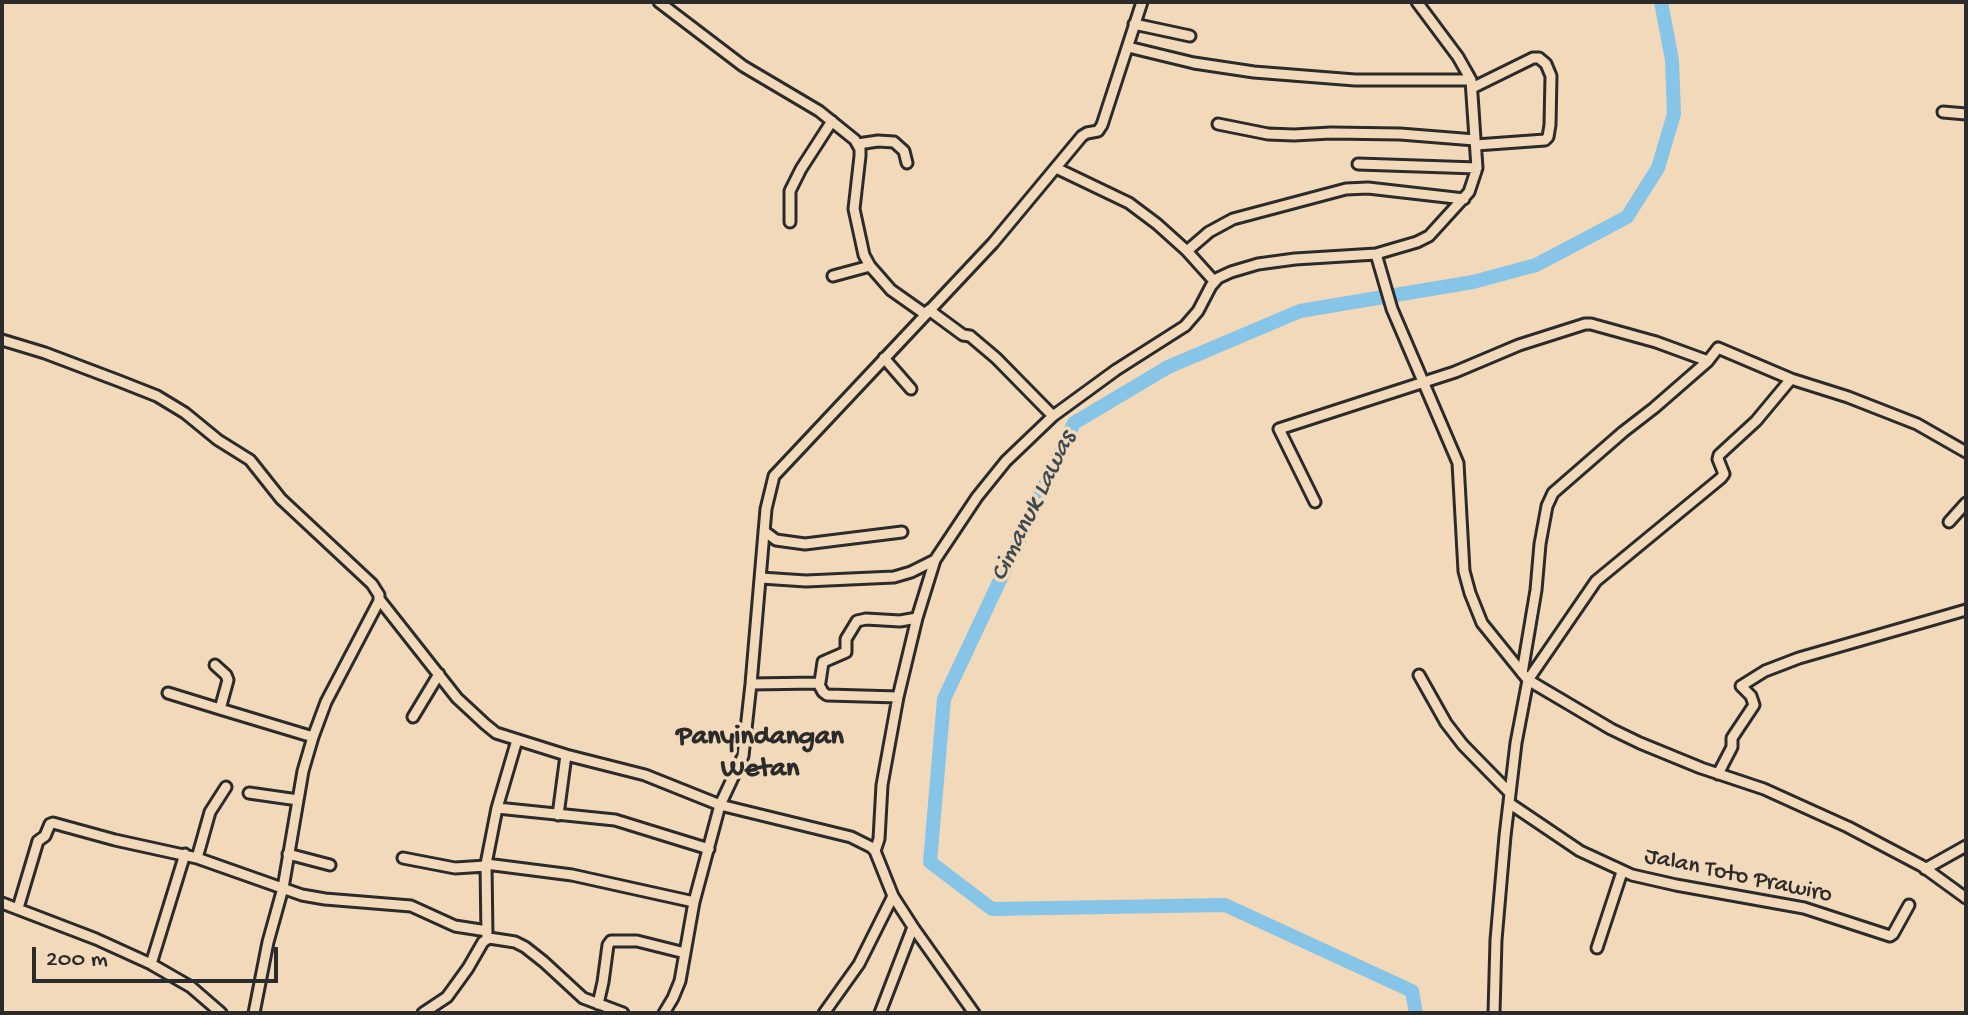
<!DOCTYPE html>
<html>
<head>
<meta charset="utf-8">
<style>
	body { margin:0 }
	#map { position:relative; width:1968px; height:1015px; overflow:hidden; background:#f2d9ba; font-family:"Gochi Hand",sans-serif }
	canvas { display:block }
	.frame { position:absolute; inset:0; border:4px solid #2b2b2b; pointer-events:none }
	.scale { position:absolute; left:32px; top:947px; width:246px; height:36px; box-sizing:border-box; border:4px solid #2b2b2b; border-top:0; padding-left:10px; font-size:24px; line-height:28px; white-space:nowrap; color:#2b2b2b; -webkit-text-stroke:6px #f2d9ba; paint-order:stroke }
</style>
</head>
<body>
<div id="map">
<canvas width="1968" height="1015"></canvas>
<div class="frame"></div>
<div class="scale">200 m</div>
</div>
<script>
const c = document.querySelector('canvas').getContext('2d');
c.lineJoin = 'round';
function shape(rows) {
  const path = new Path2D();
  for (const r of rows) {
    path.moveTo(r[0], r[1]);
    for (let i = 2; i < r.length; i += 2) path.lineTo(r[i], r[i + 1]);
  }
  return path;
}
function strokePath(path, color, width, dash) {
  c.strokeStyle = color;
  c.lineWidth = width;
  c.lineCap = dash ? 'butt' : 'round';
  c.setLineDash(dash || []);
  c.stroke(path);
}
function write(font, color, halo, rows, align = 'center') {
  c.font = font + ' "Gochi Hand",sans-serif';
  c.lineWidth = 7;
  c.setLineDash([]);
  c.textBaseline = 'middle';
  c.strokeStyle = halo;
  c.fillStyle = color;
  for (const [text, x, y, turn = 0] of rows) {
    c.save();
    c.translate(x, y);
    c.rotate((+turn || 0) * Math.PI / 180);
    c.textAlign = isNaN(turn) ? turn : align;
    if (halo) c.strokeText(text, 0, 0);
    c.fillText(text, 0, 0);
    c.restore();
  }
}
const river = shape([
	[1416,1013,1412,991,1225,905,992,909,930,862,944,699,1074,423,1168,367,1300,311,1473,282,1536,265,1627,217,1658,168,1674,114,1672,60,1661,2]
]);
const minor = shape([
	[659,2,743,66,819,111,855,140,860,149,860,156,854,209,864,255,870,266,891,290,925,314],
	[1134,24,1190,36],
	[1128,47,1194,63,1254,72,1355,80,1471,80],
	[1472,88,1533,58,1539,58,1546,64,1551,76,1550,125,1548,137,1545,140,1476,145],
	[1943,112,1966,114],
	[1218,124,1268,134,1294,135,1331,133,1400,134,1475,140],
	[858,144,878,141,894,142,904,151,907,163],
	[1358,164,1477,168],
	[1056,168,1129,203,1157,224,1187,251,1214,281],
	[790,222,790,191,801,169,832,121],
	[1187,251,1209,232,1233,219,1346,189,1368,188,1464,199],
	[1376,254,1392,309,1458,463,1464,571,1470,593,1482,623,1528,680,1516,743,1505,836,1496,940,1494,1013],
	[833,276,870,266],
	[929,310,963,335,970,336,996,358,1053,416],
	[2,340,45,353,119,381,157,396,185,413,218,440,250,460,281,499,372,584,379,595,379,601,326,702,313,737,303,771,283,888,268,942,254,1013],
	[884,358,911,389],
	[1791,379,1756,421,1719,455,1718,459,1724,474,1721,478,1596,581,1528,680,1611,729,1640,743,1701,768,1764,789,1848,827,1922,866,1966,898],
	[1315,502,1279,429,1455,372,1519,345,1585,324,1591,324,1656,342,1708,361],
	[1949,522,1966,503],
	[764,531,776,540,805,544,902,532],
	[761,578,806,581,894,577,911,572,935,560],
	[379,599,457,698,485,724,496,733,566,755,645,775,720,805,851,837,871,847,875,851,893,896,913,927,974,1013],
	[215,665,226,675,228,680,220,709,313,737],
	[1522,673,1536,590,1540,544,1547,506,1553,493,1623,432,1654,408,1708,361,1718,348,1791,379,1848,397,1917,424,1966,452],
	[1419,675,1446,723,1463,745,1510,793],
	[818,683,823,692,827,695,898,697],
	[751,684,818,683,820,682,823,662,846,652,846,639,857,621,866,619,900,621,917,618],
	[168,693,220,709],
	[413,717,439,674],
	[1718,774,1732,747,1732,738,1754,705,1751,696,1741,686,1765,671,1799,658,1966,610],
	[249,793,298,800],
	[1509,803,1580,851,1632,875,1676,885,1804,908,1890,936,1893,934,1909,905],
	[497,808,615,820,709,849],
	[558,815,566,755],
	[875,851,879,839,882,785,898,697,917,618,935,560,977,497,1006,461,1053,416,1116,370,1185,326,1198,311,1211,286,1218,278,1231,272,1258,264,1295,259,1376,254,1417,242,1429,236,1469,192,1477,168,1471,80,1458,57,1417,2],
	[288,854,330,865],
	[197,858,210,812,226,787],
	[403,858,455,868,486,866],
	[486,864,572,875,694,902],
	[1925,869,1966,846],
	[2,903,96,939,151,964,191,987,221,1013],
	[18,908,38,841,45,836,50,824,53,823,115,840,197,858,302,895,325,899,411,906,455,926,487,931],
	[487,937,486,864,497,808,517,740],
	[1597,948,1622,872],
	[151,964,185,854],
	[598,1004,603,982,608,945,611,941,637,941,685,953],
	[423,1013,447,997,468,968,483,942,489,938,515,942,525,947,544,962,583,998,623,1013],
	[664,1013,673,998,680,981,694,902,720,805,743,756,751,684,766,509,774,476,993,243,1082,136,1087,133,1098,131,1102,125,1142,2],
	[824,1013,859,964,893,896],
	[880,1013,913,927]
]);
const streetNames = [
	["Jalan Toto Prawiro",1738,877,12]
];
const waterNames = [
	["Cimanuk Lawas",1035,507,-64]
];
const quarterNames = [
	["Panyindangan",760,739],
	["Wetan",760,771]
];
strokePath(river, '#86c5e7', 14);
strokePath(minor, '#2b2b2b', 15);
strokePath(minor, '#f2d9ba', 9);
write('24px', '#2b2b2b', '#f2d9ba', streetNames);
write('italic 26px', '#3d4a51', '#f2d9ba', waterNames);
write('bold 28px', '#2b2b2b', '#f2d9ba', quarterNames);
</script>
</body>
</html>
